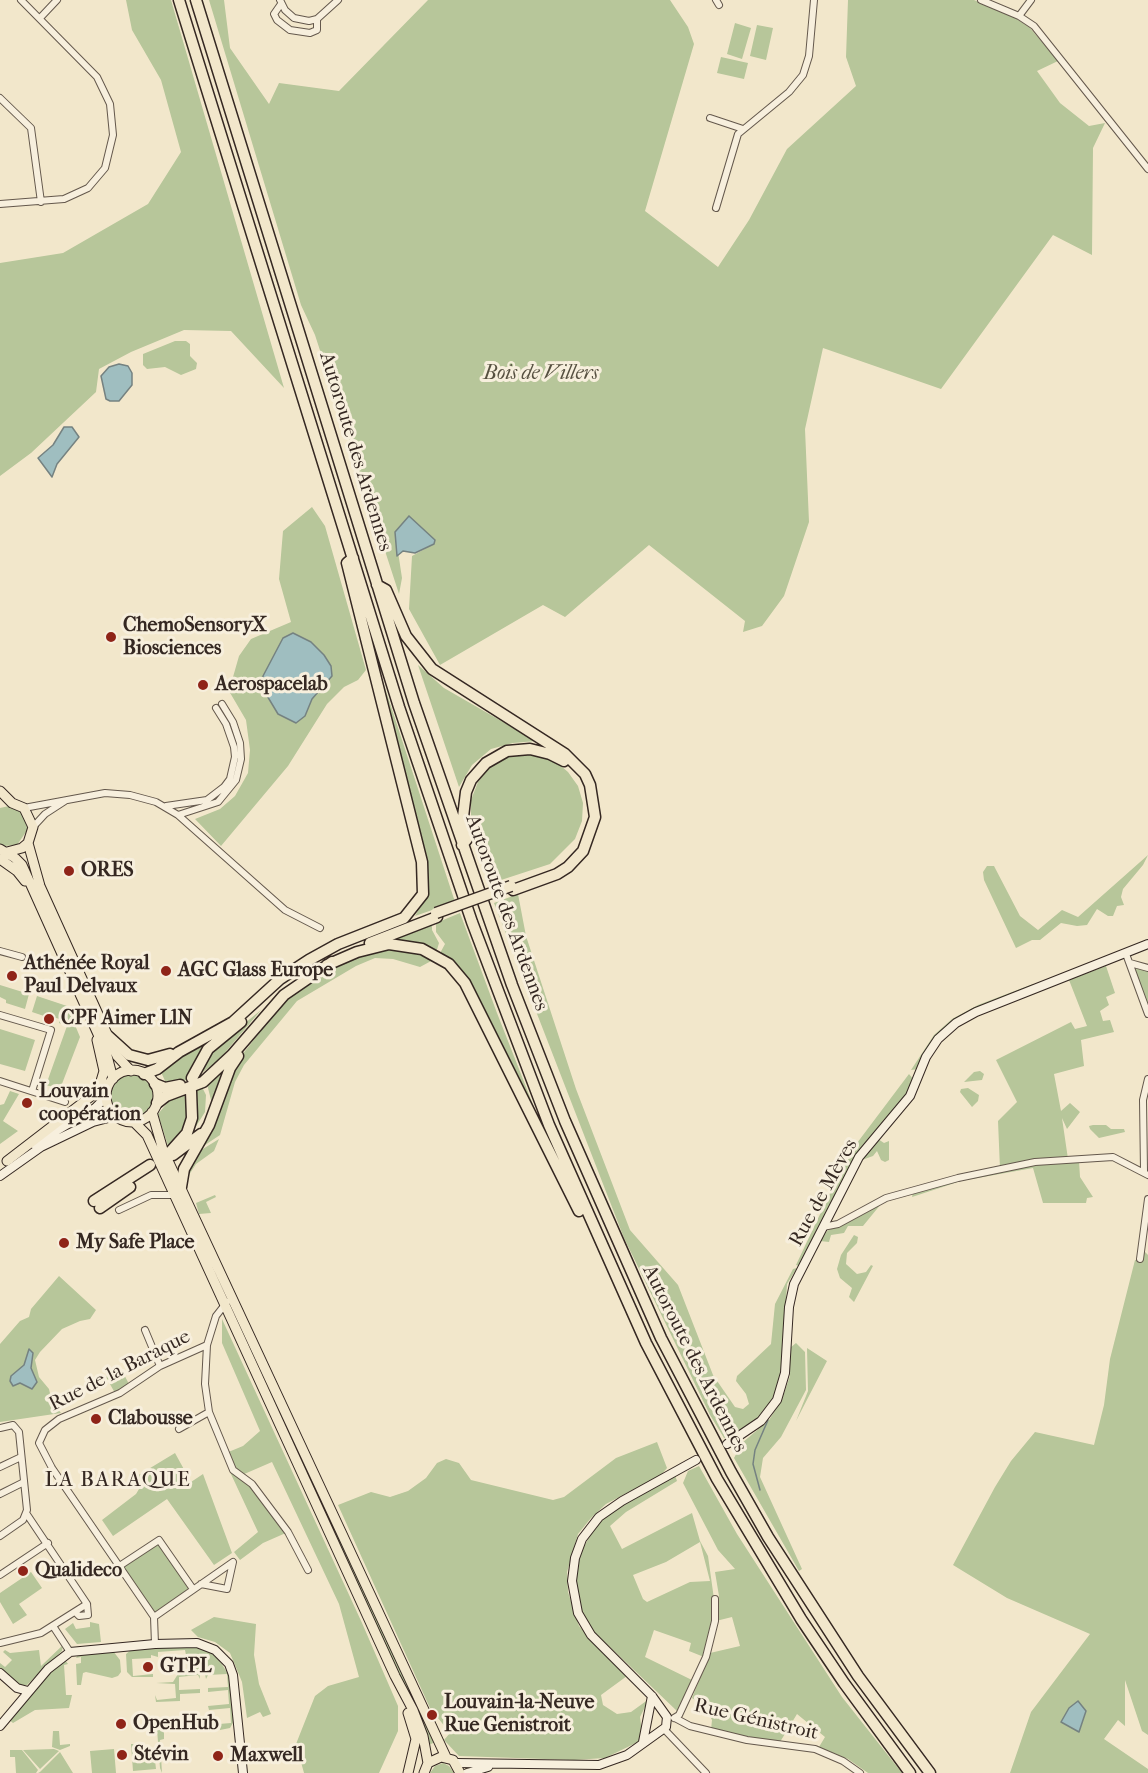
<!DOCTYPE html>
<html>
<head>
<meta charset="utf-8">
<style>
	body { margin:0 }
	canvas { display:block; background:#f2e7cb }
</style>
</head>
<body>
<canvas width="1148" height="1773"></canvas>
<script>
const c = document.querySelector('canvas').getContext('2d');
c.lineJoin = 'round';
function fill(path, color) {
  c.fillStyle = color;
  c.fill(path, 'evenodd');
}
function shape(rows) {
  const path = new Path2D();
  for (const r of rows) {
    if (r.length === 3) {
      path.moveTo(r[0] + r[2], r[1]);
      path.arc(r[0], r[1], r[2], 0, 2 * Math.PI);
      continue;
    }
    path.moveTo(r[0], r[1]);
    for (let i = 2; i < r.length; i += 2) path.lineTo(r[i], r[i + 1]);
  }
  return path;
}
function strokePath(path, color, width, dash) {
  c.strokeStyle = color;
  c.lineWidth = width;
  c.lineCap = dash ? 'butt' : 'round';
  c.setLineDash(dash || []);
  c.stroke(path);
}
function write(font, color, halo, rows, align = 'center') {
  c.font = font + ' "IM FELL French Canon",serif';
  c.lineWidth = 6;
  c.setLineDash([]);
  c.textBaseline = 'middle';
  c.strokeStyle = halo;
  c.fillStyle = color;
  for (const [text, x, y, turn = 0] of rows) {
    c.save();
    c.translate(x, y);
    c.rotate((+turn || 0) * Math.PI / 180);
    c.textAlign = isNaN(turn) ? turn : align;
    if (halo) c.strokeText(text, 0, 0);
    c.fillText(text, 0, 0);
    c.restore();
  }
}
const green = shape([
	[126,0,171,0,284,388,231,331,184,330,131,352,99,369,96,392,31,453,0,476,0,263,63,253,148,204,181,152,161,80,132,30],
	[209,0,224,0,230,48,269,104,279,83,339,91,428,0,670,0,688,27,694,44,645,211,718,267,749,220,787,149,856,86,846,57,848,0,974,0,1011,15,1030,28,1058,61,1037,71,1060,103,1089,126,1105,123,1093,148,1092,255,1053,235,941,389,823,348,805,429,809,522,784,596,762,626,743,632,745,621,649,545,565,617,543,605,440,665,409,609,412,556,434,544,435,540,395,532,402,578,399,594,315,335,301,305],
	[735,23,751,28,742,59,727,54],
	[757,25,773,28,766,60,750,56],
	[721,57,748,63,744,79,717,73],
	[175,341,186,341,190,344,190,356,197,363,196,369,181,375,165,367,147,369,143,365,143,354],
	[312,507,325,526,366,670,358,680,344,687,327,704,288,766,221,846,195,819,220,809,235,796,248,773,250,750,246,720,229,691,239,656,251,639,291,622,279,579,283,531],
	[370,642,455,902,415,916,426,897],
	[418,665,444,688,536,741,513,743,491,749,472,765,459,787],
	[520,754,538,755,555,761,568,772,578,786,583,803,582,821,575,839,550,864,495,882,489,880,471,819,471,800,478,782,489,768,503,758],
	[9,806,22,811,28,829,17,845,4,846,0,845,0,808],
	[1148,855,1143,865,1123,889,1121,897,1124,905,1117,906,1113,916,1108,916,1097,909,1087,925,1077,926,1061,923,1040,940,1032,940,1016,948,984,880,983,872,987,866,994,866,1020,916,1038,930,1062,910,1078,917],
	[518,894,526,936,576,1089,630,1230,678,1285,713,1375,735,1407,743,1409,749,1404,746,1394,736,1381,737,1376,771,1344,775,1304,793,1269,797,1268,787,1284,782,1368,774,1397,756,1420,729,1439,724,1438,710,1415,624,1238,494,903],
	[460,913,497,1013,537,1115,478,1004,439,955,445,944,436,932,436,923],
	[432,923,432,930,439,943,436,953,394,941,391,937],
	[380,948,419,952,433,960,420,967,393,959,375,958,356,966,297,1001,244,1065,235,1082,220,1135,199,1149,238,1060,286,999,329,969],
	[1106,966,1115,993,1106,997,1109,1005,1100,1011,1103,1021,1110,1020,1114,1032,1081,1040,1084,1066,1054,1074,1061,1111,1070,1103,1080,1112,1067,1129,1062,1118,1068,1159,1033,1164,1079,1161,1080,1177,1093,1197,1087,1198,1086,1203,1043,1203,1033,1168,961,1181,912,1197,914,1189,1000,1169,998,1121,1017,1102,996,1060,1071,1022,1075,1029,1087,1026,1069,980],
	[1136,967,1148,969,1148,1010,1135,970],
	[1033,984,1034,987,955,1020,918,1069,911,1070,934,1035,952,1019,978,1005],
	[0,985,29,994,25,1009,6,1003,6,1000,0,997],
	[37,996,67,1006,80,1037,60,1089,46,1085,67,1026,59,1023,60,1019,52,1017,53,1014,49,1012,47,1017,32,1012],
	[261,1010,218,1061,200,1074,207,1054],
	[0,1029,35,1040,25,1071,0,1064],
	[208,1043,196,1058,187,1075,188,1080,166,1083,161,1072,182,1055],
	[224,1069,214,1101,211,1100,207,1084],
	[980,1071,984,1074,982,1080,964,1082,974,1072],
	[909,1074,914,1080,908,1093,875,1132,799,1266,796,1265,848,1155],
	[132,1096,21],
	[202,1087,206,1095,205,1112,190,1136,197,1097,195,1090],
	[968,1088,979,1095,978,1101,972,1107,960,1092,961,1089],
	[10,1091,19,1094,3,1121,18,1131,0,1144,0,1105,4,1104],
	[188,1093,189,1111,182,1133,168,1146,158,1114,168,1102,168,1098],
	[1093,1125,1106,1125,1111,1129,1124,1129,1125,1132,1099,1138,1090,1129,1089,1126],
	[219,1139,214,1151,196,1164,189,1175,185,1173,198,1152],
	[878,1139,884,1143,889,1141,889,1160,885,1162,881,1160,877,1151,873,1156,862,1160],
	[215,1195,216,1197,206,1202,211,1213,199,1214,196,1203],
	[881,1204,863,1226,848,1226,844,1233,831,1235,829,1242,820,1241,827,1231],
	[854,1235,858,1237,857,1243,847,1253,846,1264,857,1274,866,1272,871,1265,873,1266,854,1302,849,1297,852,1288,840,1278,837,1269,841,1255],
	[1144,1251,1148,1255,1148,1735,1142,1731,1125,1680,1125,1726,1118,1720,1104,1739,1148,1769,1148,1773,1010,1773,1031,1712,1090,1634,1007,1598,953,1565,995,1487,1011,1461,1035,1432,1094,1445,1104,1405,1110,1359,1135,1260,1141,1260],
	[59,1276,96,1310,90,1319,80,1321,62,1329,40,1352,35,1360,39,1377,49,1389,52,1402,61,1413,0,1422,0,1344,20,1321,29,1317,31,1309],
	[222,1319,362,1623,398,1706,398,1731,379,1773,304,1773,296,1744,315,1696,328,1686,359,1677,339,1604,272,1462,242,1475,288,1532,263,1543,240,1560,234,1552,258,1532,230,1472,234,1469,226,1453,243,1446,260,1431,222,1343],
	[796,1343,805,1352,806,1390,781,1437,763,1458,760,1477,802,1569,799,1571,734,1458,742,1443,769,1420,782,1399,790,1376,790,1348],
	[807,1348,827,1361,796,1421,808,1391],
	[120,1367,129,1384,115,1393,106,1377],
	[260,1371,435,1742,429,1745,407,1691],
	[657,1442,667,1468,661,1475,606,1504,591,1518,578,1534,567,1572,568,1592,579,1626,627,1676,601,1695,603,1705,617,1714,631,1712,649,1699,640,1717,642,1732,640,1741,605,1758,574,1760,459,1756,444,1740,450,1733,430,1708,338,1505,371,1492,390,1497,408,1491,426,1478,437,1463,446,1459,459,1463,471,1480,553,1500,564,1497,616,1458],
	[175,1453,186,1473,179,1477,185,1486,203,1474,232,1553,214,1565,167,1499,113,1536,102,1520,136,1494,142,1484,137,1476],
	[699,1466,737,1534,842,1697,902,1773,868,1773,848,1759,819,1747,825,1737,797,1714,780,1742,711,1730,712,1720,705,1707,692,1698,710,1653,740,1646,732,1617,716,1621,719,1596,715,1572,735,1569,718,1550,683,1483,688,1471],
	[675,1475,677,1481,626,1512,610,1526,622,1549,692,1513,700,1541,708,1556,714,1599,712,1620,704,1657,689,1651,691,1643,654,1630,645,1657,694,1681,677,1711,591,1629,579,1605,575,1578,579,1555,597,1524,608,1513],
	[700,1542,710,1581,690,1582,647,1602,643,1599,633,1575,666,1562],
	[158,1544,190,1588,154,1614,123,1571,125,1565],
	[31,1572,42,1588,19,1604,27,1615,13,1624,0,1602,0,1593],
	[214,1617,256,1624,254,1655,259,1684,271,1714,263,1717,260,1712,247,1718,242,1682,230,1653,215,1642,198,1637,191,1630],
	[90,1622,99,1624,101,1642,77,1644,65,1629,73,1623,76,1629,90,1627],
	[63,1645,62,1651,27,1685,19,1685,0,1668,0,1663,5,1667,12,1660,3,1652,5,1650,10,1653,39,1650,41,1666],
	[188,1645,208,1649,216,1655,230,1677,234,1721,230,1728,220,1730,219,1724,231,1723,230,1708,209,1710,208,1706,229,1704,228,1690,208,1692,208,1688,228,1687,227,1674,208,1675,206,1679,201,1656,186,1655,185,1650,158,1652,158,1657,151,1655,151,1658,132,1659,133,1676,153,1674,153,1677,132,1677,127,1672,126,1654,132,1649],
	[113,1651,120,1660,121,1672,118,1676,112,1678,86,1672,83,1673,81,1685,77,1685,76,1664,81,1663,81,1657,76,1658,78,1655],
	[65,1660,68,1664,64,1665,66,1695,72,1695,69,1708,35,1710,13,1723,8,1719,51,1668],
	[199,1660,200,1679,198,1675,179,1677,179,1690,200,1689,200,1693,180,1694,180,1701,156,1702,155,1695,157,1700,176,1698,175,1684,156,1683,173,1682,178,1674,187,1673,187,1661],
	[157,1729,164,1731,164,1739,160,1740,162,1773,160,1768],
	[53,1731,59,1731,60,1745,70,1744,70,1746,60,1750,52,1747],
	[131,1744,138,1744,154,1752,156,1769,133,1771],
	[54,1749,59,1751,40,1769,23,1750],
	[114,1749,116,1773,92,1773,90,1751],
	[22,1750,38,1770,36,1773,16,1773,15,1757,10,1757,10,1750],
	[60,1752,73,1773,38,1773,40,1772],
	[443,1763,449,1766,454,1773,430,1773,435,1766]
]);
const water = shape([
	[119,364,128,366,132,373,132,385,119,401,110,401,106,399,101,376,109,367,119,364],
	[64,427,72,427,79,437,57,464,52,477,38,458,53,445,64,427],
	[409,516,435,540,434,544,415,553,403,551,397,556,395,532,409,516],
	[293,633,311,642,324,655,331,666,332,676,312,699,305,716,296,723,278,714,263,689,263,676,283,638,293,633],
	[29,1349,33,1353,31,1368,37,1382,32,1389,20,1383,13,1386,10,1381,11,1376,24,1365,29,1349],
	[1078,1701,1086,1711,1079,1732,1061,1722,1069,1708,1078,1701]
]);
const stream = shape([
	[760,1490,753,1464,755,1450,768,1420]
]);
const street = shape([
	[280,0,285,10,294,18,309,21,317,19,338,0],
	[716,0,719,5],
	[981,0,1019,16,1034,26,1148,169],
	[281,4,274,14,277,20,290,30,310,33,317,30,317,19],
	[1019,16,1031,0],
	[40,18,57,0],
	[0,98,31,128,41,202],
	[710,118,743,129],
	[0,204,64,199,88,188,105,168,113,135,110,104,97,77,21,0],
	[716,208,738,134,789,92,803,75,809,56,814,0],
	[166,806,207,800,224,787,230,779,235,757,234,747,226,724,216,708],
	[24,808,105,793,130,795,156,802,178,815,285,910,320,928],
	[178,815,218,802,236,780,241,759,240,743,233,722,222,704],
	[33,827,45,814,65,801],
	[0,951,22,957],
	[1126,954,1148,1014],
	[1130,963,1148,968],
	[0,1015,51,1030,32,1091],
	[0,1081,65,1102],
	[1144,1171,1143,1100,1148,1079],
	[119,1210,151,1195,173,1195],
	[823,1227,838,1224,886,1198,958,1178,1035,1162,1113,1157,1148,1175],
	[1140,1259,1148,1199],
	[227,1302,216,1316,207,1345,205,1384,209,1412,233,1470,252,1484,288,1532,308,1570],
	[145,1330,160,1366],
	[0,1428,13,1425,19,1432,27,1510,23,1520,0,1536],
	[179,1429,209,1412],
	[0,1467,21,1457],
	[0,1494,24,1482],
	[26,1513,87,1604,88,1615,79,1616,75,1612],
	[121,1565,159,1540,193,1589],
	[0,1575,48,1543],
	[154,1617,233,1562,227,1589,201,1584],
	[53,1626,70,1652],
	[0,1643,41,1633,87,1604],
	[155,1644,154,1617,52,1468,39,1443,45,1430,59,1419,120,1393,160,1366,207,1345],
	[674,1718,679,1715,706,1657,715,1621,715,1599],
	[675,1718,690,1726,747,1740,815,1749,843,1761,860,1773],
	[664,1729,706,1773]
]);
const secondary = shape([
	[34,1144,95,1108,106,1097],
	[0,1176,41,1147,93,1122,116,1116],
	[727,1444,761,1421,777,1400,785,1373,789,1307,794,1284,859,1157,910,1096,926,1057,938,1039,956,1023,976,1012,1148,944],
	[0,1673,17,1688,28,1691],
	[0,1726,48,1669,70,1652,155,1644,197,1643,215,1650,229,1664,233,1675,243,1773],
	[643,1742,652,1696],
	[456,1763,599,1765,627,1755,666,1727,667,1717,652,1696,591,1635,578,1613,572,1581,575,1558,582,1539,599,1517,622,1501,696,1460],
	[467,1773,488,1767]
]);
const primary = shape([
	[0,791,12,803,24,808,33,827,28,843,22,848,7,852],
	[28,843,40,886,117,1056,131,1071],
	[0,849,15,858,22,865,106,1052,113,1079],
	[0,859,17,871,25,881],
	[132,1096,26],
	[152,1112,163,1150,446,1757],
	[134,1122,147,1135,395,1676,413,1710,423,1736,428,1763],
	[7,1161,98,1091,104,1071,97,1040],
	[408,1713,416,1739,408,1773],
	[424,1773,428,1763,441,1757,453,1760,460,1773]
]);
const highway = shape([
	[179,0,399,707,472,922,549,1125,646,1343,717,1479,801,1619,844,1683,910,1773],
	[196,0,414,703,512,985,565,1121,661,1338,731,1472,768,1537,858,1676,930,1773],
	[377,585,386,590,406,636,432,669,565,754,585,774,590,785,595,817,583,851,568,867,557,874,513,890],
	[462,845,467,839,463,817,466,792,471,780,486,763,507,751,530,749,550,754,564,761],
	[370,943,437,917],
	[327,965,357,952,389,944,422,949,449,964,465,983,579,1211],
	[108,1036,129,1055,148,1060,170,1054],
	[144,1074,157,1069,179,1052,233,1022,280,979,309,960,338,944,404,918,423,894,422,862,347,563,353,558],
	[192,1078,208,1049,241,1022],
	[155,1084,165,1088,180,1085],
	[157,1103,166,1096,203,1082,232,1055,284,995,332,962],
	[170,1152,187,1133,192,1118,191,1091],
	[173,1155,201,1134],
	[181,1187,184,1169,209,1125,230,1068,238,1056],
	[94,1201,150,1165],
	[100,1208,130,1187]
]);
const highwayBridge = shape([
	[436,913,511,886]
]);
const markers = [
	[111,637,6,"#8f2418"],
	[203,685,6,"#8f2418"],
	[69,871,6,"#8f2418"],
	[166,971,6,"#8f2418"],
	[12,976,6,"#8f2418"],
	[49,1019,6,"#8f2418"],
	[27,1103,6,"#8f2418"],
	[64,1243,6,"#8f2418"],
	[96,1419,6,"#8f2418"],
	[23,1571,6,"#8f2418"],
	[148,1667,6,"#8f2418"],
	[432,1715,6,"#8f2418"],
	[121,1724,6,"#8f2418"],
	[122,1755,6,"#8f2418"],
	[218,1756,6,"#8f2418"]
];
const parkNames = [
	["Bois de Villers",541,374]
];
const streetNames = [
	["Autoroute des Ardennes",355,452,73],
	["Autoroute des Ardennes",506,913,70],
	["Rue de Mèves",824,1193,-61],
	["Autoroute des Ardennes",694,1359,63],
	["Rue de la Baraque",120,1371,-27],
	["Rue Génistroit",756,1720,13]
];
const poiNames = [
	["ChemoSensoryX",123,626],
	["Biosciences",123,649],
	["Aerospacelab",215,685],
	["ORES",81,871],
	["Athénée Royal",24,964],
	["Paul Delvaux",24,987],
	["AGC Glass Europe",178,971],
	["CPF Aimer LlN",61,1019],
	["Louvain",39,1092],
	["coopération",39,1115],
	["My Safe Place",76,1243],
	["Clabousse",108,1419],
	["Qualideco",35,1571],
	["GTPL",160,1667],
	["Louvain-la-Neuve",444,1703],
	["Rue Genistroit",444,1726],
	["OpenHub",133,1724],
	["Stévin",134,1755],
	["Maxwell",230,1756]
];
const neighbourhoodNames = [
	["LA BARAQUE",118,1481]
];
fill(green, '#b7c69a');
fill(water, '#9fbec0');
strokePath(water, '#758281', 1.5);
strokePath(stream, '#758281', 1.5);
strokePath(street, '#64584c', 8);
strokePath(secondary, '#352822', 10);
strokePath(primary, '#352822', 11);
strokePath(highway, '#352822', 13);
strokePath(street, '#f7efdd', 6);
strokePath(secondary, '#f7efdd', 8);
strokePath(primary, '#f2e7cb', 9);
strokePath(highway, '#f2e7cb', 10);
strokePath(highwayBridge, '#352822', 13, []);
strokePath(highwayBridge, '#f2e7cb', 10);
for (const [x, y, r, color] of markers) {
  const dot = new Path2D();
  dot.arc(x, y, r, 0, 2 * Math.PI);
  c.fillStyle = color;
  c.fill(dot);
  strokePath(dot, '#f7efdd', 2);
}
write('italic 20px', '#565040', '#f7efdd', parkNames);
write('20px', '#352822', '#f7efdd', streetNames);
write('bold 20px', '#352822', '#f7efdd', poiNames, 'left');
c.letterSpacing = '1.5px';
write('21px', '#352822', '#f7efdd', neighbourhoodNames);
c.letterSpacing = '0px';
</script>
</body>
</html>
